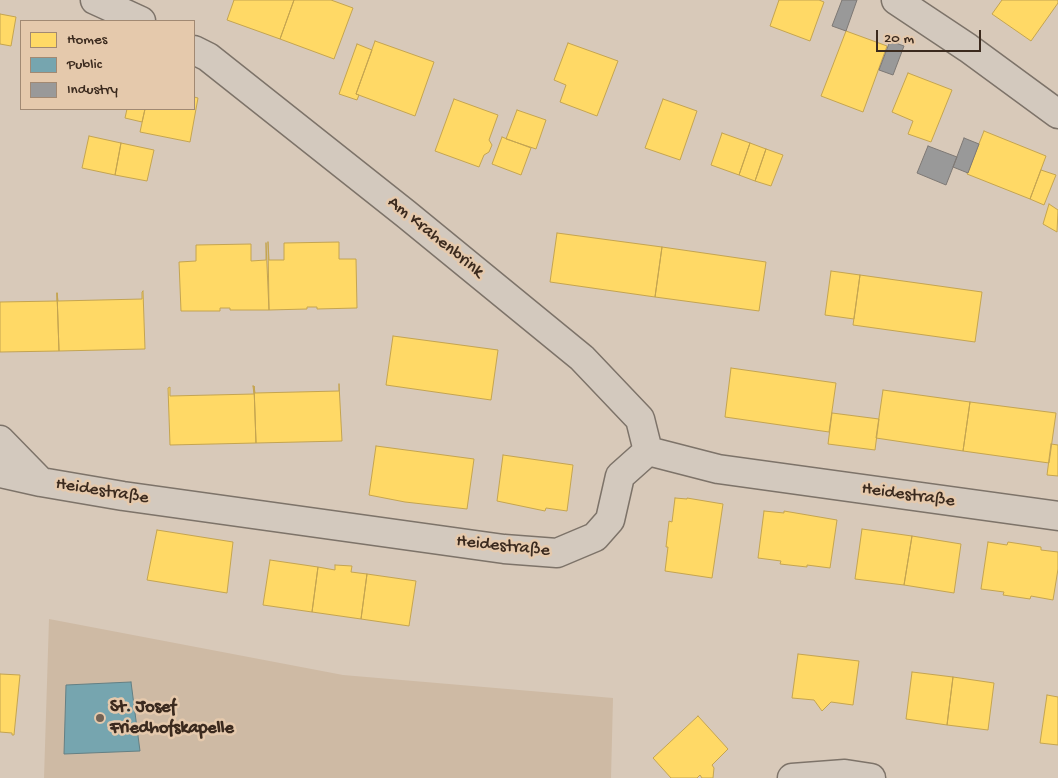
<!DOCTYPE html>
<html>
<head>
<meta charset="utf-8">
<style>
	body { margin:0 }
	#map { position:relative; width:1058px; height:778px; overflow:hidden; background:#d8c9b9; font-family:"Gochi Hand",sans-serif }
	canvas { display:block }
	.legend { position:absolute; left:20px; top:20px; width:175px; height:90px; box-sizing:border-box; background:#e5c9ac; border:1px solid #a18973; margin:0; padding:6px 9px; list-style:none; font-size:15px; color:#3b2a1e }
	.legend li { display:flex; align-items:center; gap:10px; height:25px }
	.legend b { width:25px; border:1px solid #a18973 }
	.scale { position:absolute; left:876px; top:30px; width:105px; height:22px; box-sizing:border-box; border:2px solid #3b2a1e; border-top:0; padding-left:6px; font-size:15px; line-height:18px; white-space:nowrap; color:#3b2a1e; -webkit-text-stroke:4px #e5c9ac; paint-order:stroke }
</style>
</head>
<body>
<div id="map">
<canvas width="1058" height="778"></canvas>
<ul class="legend">
<li><b style="height:14px;background:#ffd966"></b>Homes</li>
<li><b style="height:14px;background:#76a5af"></b>Public</li>
<li><b style="height:14px;background:#999"></b>Industry</li>
</ul>
<div class="scale">20 m</div>
</div>
<script>
const c = document.querySelector('canvas').getContext('2d');
c.lineJoin = 'round';
function fill(path, color) {
  c.fillStyle = color;
  c.fill(path, 'evenodd');
}
function shape(rows) {
  const path = new Path2D();
  for (const r of rows) {
    path.moveTo(r[0], r[1]);
    for (let i = 2; i < r.length; i += 2) path.lineTo(r[i], r[i + 1]);
  }
  return path;
}
function strokePath(path, color, width, dash) {
  c.strokeStyle = color;
  c.lineWidth = width;
  c.lineCap = dash ? 'butt' : 'round';
  c.setLineDash(dash || []);
  c.stroke(path);
}
function write(font, color, halo, rows, align = 'center') {
  c.font = font + ' "Gochi Hand",sans-serif';
  c.lineWidth = 5;
  c.setLineDash([]);
  c.textBaseline = 'middle';
  c.strokeStyle = halo;
  c.fillStyle = color;
  for (const [text, x, y, turn = 0] of rows) {
    c.save();
    c.translate(x, y);
    c.rotate((+turn || 0) * Math.PI / 180);
    c.textAlign = isNaN(turn) ? turn : align;
    if (halo) c.strokeText(text, 0, 0);
    c.fillText(text, 0, 0);
    c.restore();
  }
}
const green = shape([
	[49,619,343,675,613,698,611,778,44,778]
]);
const homes = shape([
	[234,0,294,0,280,39,227,20,234,0],
	[294,0,331,0,353,8,334,59,280,39,294,0],
	[779,0,819,0,824,2,810,41,770,26,779,0],
	[1002,0,1058,0,1058,3,1031,41,992,14,1002,0],
	[0,14,16,17,11,46,0,44,0,14],
	[846,31,887,46,863,112,821,96,846,31],
	[375,41,434,62,415,116,356,94,375,41],
	[568,43,618,61,597,116,560,102,566,85,554,80,568,43],
	[357,44,372,50,356,94,359,95,357,100,339,94,357,44],
	[908,73,952,90,931,142,908,134,913,121,892,112,908,73],
	[194,97,198,98,190,142,140,132,145,109,194,109,194,97],
	[454,99,498,115,489,140,492,145,489,152,484,155,479,167,435,151,454,99],
	[663,99,697,111,680,160,645,148,663,99],
	[127,109,145,109,142,122,125,118,127,109],
	[517,110,546,120,536,149,506,139,517,110],
	[984,131,1046,156,1030,199,967,174,984,131],
	[722,133,750,143,739,175,711,165,722,133],
	[89,136,121,143,115,175,82,168,89,136],
	[502,137,531,148,521,175,492,164,502,137],
	[121,143,154,150,147,181,115,175,121,143],
	[750,143,766,149,755,181,739,175,750,143],
	[766,149,783,155,771,186,755,181,766,149],
	[1041,170,1056,175,1044,205,1030,199,1041,170],
	[1049,204,1058,210,1057,232,1043,224,1049,204],
	[557,233,662,247,655,297,550,282,557,233],
	[268,242,269,260,284,260,284,243,339,242,339,259,356,259,357,308,317,309,317,307,307,307,307,309,269,310,268,242],
	[266,243,269,310,230,310,230,308,220,308,220,311,181,311,179,262,196,261,196,245,251,244,251,261,266,260,266,243],
	[662,247,766,262,759,311,655,297,662,247],
	[831,271,860,275,854,319,825,315,831,271],
	[860,275,982,292,975,342,853,325,860,275],
	[143,291,145,349,59,351,57,293,58,301,142,299,142,292,143,291],
	[57,293,59,351,0,352,0,302,57,301,57,293],
	[393,336,498,350,491,400,386,385,393,336],
	[731,368,836,383,829,432,725,417,731,368],
	[339,384,342,441,256,443,254,386,255,393,339,391,339,384],
	[253,386,254,386,256,443,170,445,168,388,170,387,170,396,254,394,253,386],
	[883,390,970,402,963,451,876,438,883,390],
	[970,402,1056,413,1049,463,963,451,970,402],
	[832,413,879,419,875,450,828,444,832,413],
	[1051,444,1058,445,1058,476,1047,475,1051,444],
	[376,446,474,459,467,509,405,502,369,495,376,446],
	[503,455,573,465,567,511,546,508,545,511,497,501,503,455],
	[675,498,687,499,687,498,723,504,712,578,665,571,668,547,666,547,669,521,672,522,675,498],
	[764,511,784,513,784,511,837,520,830,568,807,565,807,567,780,564,781,561,758,558,764,511],
	[862,529,912,536,904,585,855,579,862,529],
	[157,530,233,542,227,593,147,580,157,530],
	[912,536,961,544,954,593,904,585,912,536],
	[988,542,1007,545,1008,542,1041,547,1041,550,1058,552,1058,569,1053,600,1031,596,1030,599,1003,595,1004,592,981,589,988,542],
	[270,560,318,567,312,612,263,605,270,560],
	[335,565,352,566,351,572,367,574,361,619,312,612,318,567,335,570,335,565],
	[367,574,416,581,409,626,361,619,367,574],
	[798,654,859,661,853,705,831,702,822,711,814,700,792,698,798,654],
	[912,672,953,677,947,725,906,719,912,672],
	[0,674,20,675,14,735,12,735,12,733,0,732,0,674],
	[953,677,994,683,988,730,947,725,953,677],
	[1047,695,1058,697,1058,745,1040,743,1047,695],
	[698,716,728,749,712,765,714,768,713,778,702,778,700,775,697,778,671,778,653,758,698,716]
]);
const public = shape([
	[131,682,140,751,64,754,66,685,131,682]
]);
const industry = shape([
	[842,0,857,0,846,31,832,26,842,0],
	[890,41,904,46,893,75,879,70,890,41],
	[964,138,979,144,968,173,953,167,964,138],
	[928,146,957,157,946,185,917,173,928,146]
]);
const street = shape([
	[95,0,141,21],
	[896,0,968,48,1058,114],
	[194,50,208,57,406,214,582,358,640,419,648,451],
	[0,440,41,482],
	[0,473,41,482,123,496,504,549,557,553,595,537,610,520,620,476,648,451,718,469,1058,516],
	[792,778,845,774,871,778]
]);
const markers = [
	[100,718,5,"#726254"]
];
const streetNames = [
	["Am Krahenbrink",435,238,39],
	["Heidestraße",102,492,9],
	["Heidestraße",908,496,8],
	["Heidestraße",503,547,6]
];
const poiNames = [
	["St. Josef",110,708],
	["Friedhofskapelle",110,729]
];
fill(green, '#cebaa4');
fill(homes, '#ffd966');
strokePath(homes, '#c4a450', 1);
fill(public, '#76a5af');
strokePath(public, '#648084', 1);
fill(industry, '#999');
strokePath(industry, '#7d7874', 1);
strokePath(street, '#7d7369', 31);
strokePath(street, '#d3c9be', 28);
for (const [x, y, r, color] of markers) {
  const dot = new Path2D();
  dot.arc(x, y, r, 0, 2 * Math.PI);
  c.fillStyle = color;
  c.fill(dot);
  strokePath(dot, '#e5c9ac', 2);
}
write('18px', '#3b2a1e', '#e5c9ac', streetNames);
write('bold 18px', '#3b2a1e', '#e5c9ac', poiNames, 'left');
</script>
</body>
</html>
